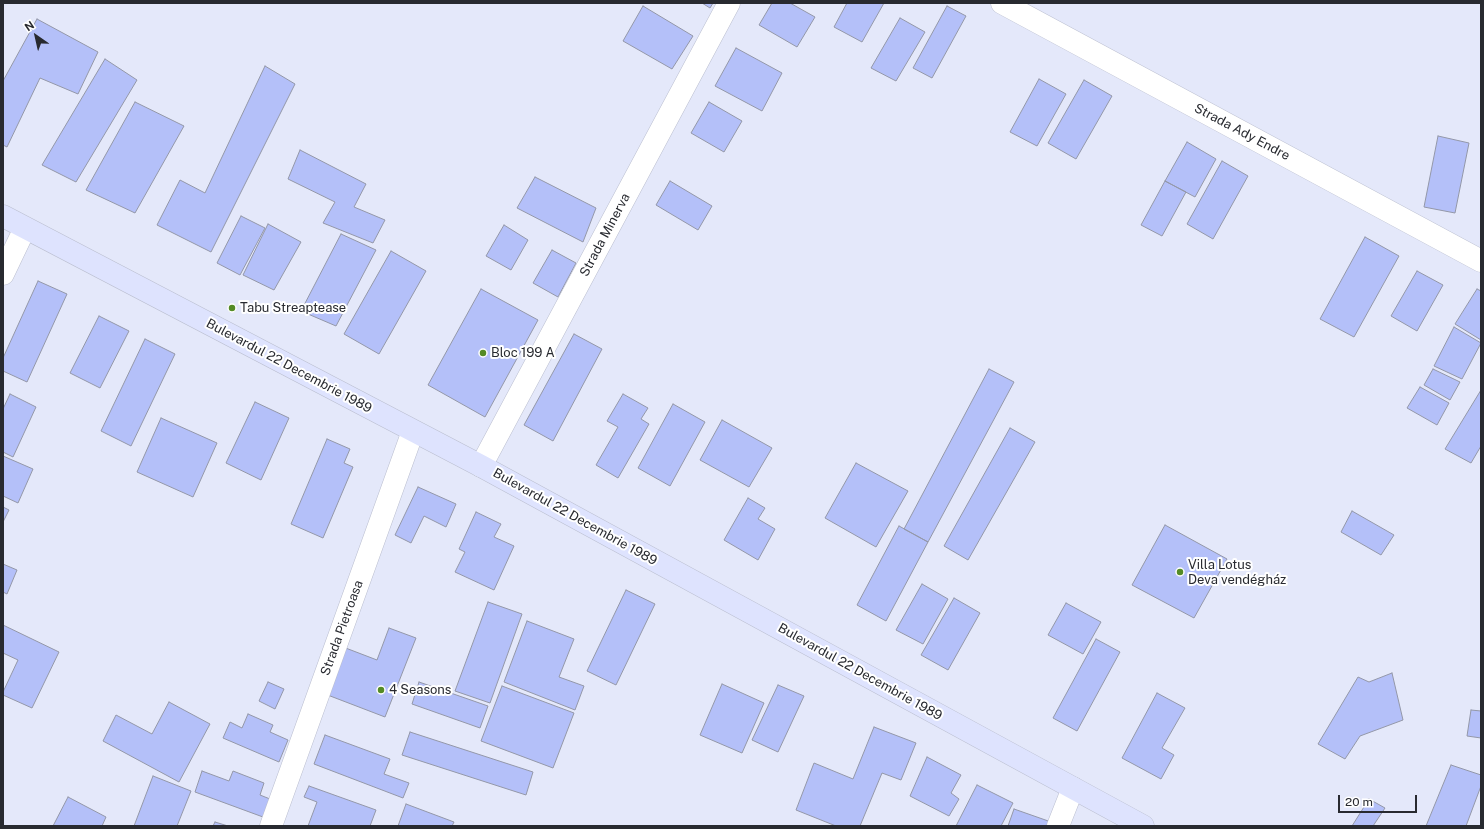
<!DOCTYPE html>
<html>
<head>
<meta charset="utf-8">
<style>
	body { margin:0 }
	#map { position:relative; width:1484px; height:829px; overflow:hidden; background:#e4e8fa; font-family:"Public Sans",sans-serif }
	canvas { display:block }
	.frame { position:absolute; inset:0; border:4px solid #282a30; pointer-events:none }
	.north { position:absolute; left:16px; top:16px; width:40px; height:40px; -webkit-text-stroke:3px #fff; paint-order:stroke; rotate:326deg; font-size:11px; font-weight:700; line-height:16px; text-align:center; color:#282a30 }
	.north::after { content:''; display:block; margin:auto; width:14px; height:18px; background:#282a30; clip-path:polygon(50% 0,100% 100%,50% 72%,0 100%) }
	.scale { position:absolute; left:1338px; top:795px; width:79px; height:18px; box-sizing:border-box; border:2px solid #282a30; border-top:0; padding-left:5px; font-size:12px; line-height:14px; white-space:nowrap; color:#282a30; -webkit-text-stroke:3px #fff; paint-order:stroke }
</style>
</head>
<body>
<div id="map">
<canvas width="1484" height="829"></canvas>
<div class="frame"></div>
<div class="north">N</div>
<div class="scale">20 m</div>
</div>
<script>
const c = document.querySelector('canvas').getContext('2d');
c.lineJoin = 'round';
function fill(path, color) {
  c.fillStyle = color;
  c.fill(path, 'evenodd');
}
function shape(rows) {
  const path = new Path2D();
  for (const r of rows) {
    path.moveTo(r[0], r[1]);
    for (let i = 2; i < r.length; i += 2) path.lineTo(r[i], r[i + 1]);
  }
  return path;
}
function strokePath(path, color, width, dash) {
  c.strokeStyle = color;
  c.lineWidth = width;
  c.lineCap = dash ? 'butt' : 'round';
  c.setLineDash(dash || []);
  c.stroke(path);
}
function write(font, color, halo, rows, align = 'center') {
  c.font = font + ' "Public Sans",sans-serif';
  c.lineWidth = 4;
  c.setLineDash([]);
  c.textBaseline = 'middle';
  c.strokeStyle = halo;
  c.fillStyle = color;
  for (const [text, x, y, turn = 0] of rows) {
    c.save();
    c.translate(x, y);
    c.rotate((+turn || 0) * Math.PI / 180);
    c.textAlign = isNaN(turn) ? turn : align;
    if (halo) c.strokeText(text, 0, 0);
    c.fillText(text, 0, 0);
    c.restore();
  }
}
const building = shape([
	[702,3,713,3,710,8,702,3],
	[772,3,790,3,815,17,797,47,759,25,772,3],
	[847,3,884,3,862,42,834,27,847,3],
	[643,6,693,36,672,69,623,41,643,6],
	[947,6,966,16,932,78,913,68,947,6],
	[900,18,925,32,896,81,871,68,900,18],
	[37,19,98,52,78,94,40,78,7,147,3,145,3,81,37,19],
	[736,48,782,73,762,111,715,86,736,48],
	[105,59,137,80,76,182,42,165,105,59],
	[265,66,295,84,211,252,157,225,180,180,205,193,265,66],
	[1039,79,1066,94,1037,146,1010,132,1039,79],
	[1084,80,1112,96,1076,159,1048,143,1084,80],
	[135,102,184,126,135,213,86,190,135,102],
	[709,102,742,121,724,152,691,133,709,102],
	[1438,136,1469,143,1455,213,1424,207,1438,136],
	[1187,142,1216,159,1195,197,1165,181,1187,142],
	[300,150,366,184,354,207,385,220,373,243,323,223,335,202,288,179,300,150],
	[1222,161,1248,176,1213,239,1187,224,1222,161],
	[535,177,596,208,583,242,517,208,535,177],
	[670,181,712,206,698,230,656,205,670,181],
	[1165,181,1186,192,1162,236,1141,225,1165,181],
	[241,216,265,228,240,275,217,263,241,216],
	[268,224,301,242,274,290,243,275,268,224],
	[504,225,528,240,511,270,486,256,504,225],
	[341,234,376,250,336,326,301,311,341,234],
	[1365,237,1399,256,1354,337,1320,319,1365,237],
	[552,250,576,263,558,297,533,283,552,250],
	[391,251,426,271,379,354,344,334,391,251],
	[1417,271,1443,285,1417,331,1391,316,1417,271],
	[38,281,67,294,27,382,3,371,3,358,38,281],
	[481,289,538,320,485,417,428,385,481,289],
	[1477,289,1481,291,1481,340,1455,324,1477,289],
	[99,316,129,331,100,388,70,373,99,316],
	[1454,327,1481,343,1462,379,1434,366,1454,327],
	[574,334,602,349,553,441,524,425,574,334],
	[145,339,175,354,131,446,101,431,145,339],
	[989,369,1014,382,928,542,904,529,989,369],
	[1433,369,1460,382,1450,400,1424,385,1433,369],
	[1420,387,1449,403,1437,425,1407,408,1420,387],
	[1481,390,1481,446,1471,463,1445,449,1481,390],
	[10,394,36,407,13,457,3,452,3,409,10,394],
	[623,394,648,408,641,419,649,424,618,478,596,465,618,427,607,421,623,394],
	[255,402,289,418,261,480,226,463,255,402],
	[673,404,705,422,670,486,638,468,673,404],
	[161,418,217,443,193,497,137,472,161,418],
	[722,420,772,448,749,487,700,460,722,420],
	[1010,428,1035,442,968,560,944,546,1010,428],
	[327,439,350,449,344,463,353,467,323,538,291,524,327,439],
	[3,456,33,469,18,503,3,496,3,456],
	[856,463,908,491,876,547,825,518,856,463],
	[418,487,456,504,446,527,424,516,411,543,395,535,418,487],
	[748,498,765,508,758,519,775,529,758,560,724,540,748,498],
	[3,507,9,510,3,522,3,507],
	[1352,511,1394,535,1381,555,1341,532,1352,511],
	[476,512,501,524,494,537,514,546,494,590,455,572,465,552,459,549,476,512],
	[1165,525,1227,559,1194,618,1132,585,1165,525],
	[899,526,928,542,886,621,857,605,899,526],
	[3,564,17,570,7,594,3,592,3,564],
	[922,584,948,599,923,644,896,630,922,584],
	[626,590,655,604,616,685,587,671,626,590],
	[954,598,980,613,948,670,921,655,954,598],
	[488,602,522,614,490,703,455,691,488,602],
	[1066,603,1101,622,1083,654,1048,635,1066,603],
	[527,621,574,639,559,677,584,686,575,710,504,682,527,621],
	[3,625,59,652,32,708,3,695,3,692,18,660,3,653,3,625],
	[389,628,416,638,385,717,325,694,343,647,377,660,389,628],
	[1096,639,1120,652,1077,731,1053,718,1096,639],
	[1392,673,1403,720,1360,736,1345,759,1318,744,1358,677,1369,682,1392,673],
	[268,682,284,689,275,709,259,701,268,682],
	[419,682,488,706,480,728,412,704,419,682],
	[722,684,764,703,742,753,700,735,722,684],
	[778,685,804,696,778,752,752,740,778,685],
	[502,686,574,713,553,768,481,741,502,686],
	[1157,693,1185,708,1162,748,1174,755,1161,779,1122,758,1157,693],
	[169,702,210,724,179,782,103,741,116,715,152,734,169,702],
	[1471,710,1481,711,1481,738,1467,736,1471,710],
	[248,714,273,725,270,732,288,740,279,762,223,738,230,722,242,728,248,714],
	[874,727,916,743,901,780,882,773,860,826,836,826,796,810,814,763,853,779,874,727],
	[410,732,533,772,526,795,402,755,410,732],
	[325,735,390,759,384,774,409,783,403,798,314,764,325,735],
	[927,757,961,775,951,793,959,799,949,816,910,796,927,757],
	[1451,765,1481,775,1481,786,1466,826,1426,826,1451,765],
	[202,771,229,781,233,771,264,783,260,795,270,799,263,817,195,792,202,771],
	[153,776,191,791,177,826,134,826,153,776],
	[977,785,1013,803,1001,826,956,826,977,785],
	[309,786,376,810,370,826,308,826,317,802,304,797,309,786],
	[68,797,106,817,102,826,53,826,68,797],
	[1369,799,1385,808,1373,826,1352,826,1369,799],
	[406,804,454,822,452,826,398,826,406,804],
	[1014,809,1054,823,1053,826,1008,826,1014,809],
	[215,822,228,826,213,826,215,822]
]);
const street = shape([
	[1002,3,1481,261],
	[3,274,25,228],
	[481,466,729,3],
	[271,826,413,431],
	[1058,826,1073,788]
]);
const secondary = shape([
	[3,216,481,466,1143,826]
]);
const markers = [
	[232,308,4,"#548b26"],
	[483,353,4,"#548b26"],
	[1180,572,4,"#548b26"],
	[381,690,4,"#548b26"]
];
const streetNames = [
	["Strada Ady Endre",1242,132,28],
	["Strada Minerva",605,235,-62],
	["Bulevardul 22 Decembrie 1989",289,366,28],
	["Bulevardul 22 Decembrie 1989",575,517,29],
	["Strada Pietroasa",342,628,-70],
	["Bulevardul 22 Decembrie 1989",860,672,29]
];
const poiNames = [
	["Tabu Streaptease",240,308],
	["Bloc 199 A",491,353],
	["Villa Lotus",1188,565],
	["Deva vendégház",1188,580],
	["4 Seasons",389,690]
];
fill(building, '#b4c0f9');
strokePath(building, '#9397a8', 1);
strokePath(street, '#babecf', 23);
strokePath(secondary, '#babecf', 23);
strokePath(street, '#fff', 22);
strokePath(secondary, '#dee3fe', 22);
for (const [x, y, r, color] of markers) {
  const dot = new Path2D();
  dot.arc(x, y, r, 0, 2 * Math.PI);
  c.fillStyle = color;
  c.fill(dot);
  strokePath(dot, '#fff', 1.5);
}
write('13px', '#282a30', '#fff', streetNames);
write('13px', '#282a30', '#fff', poiNames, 'left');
</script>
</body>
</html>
